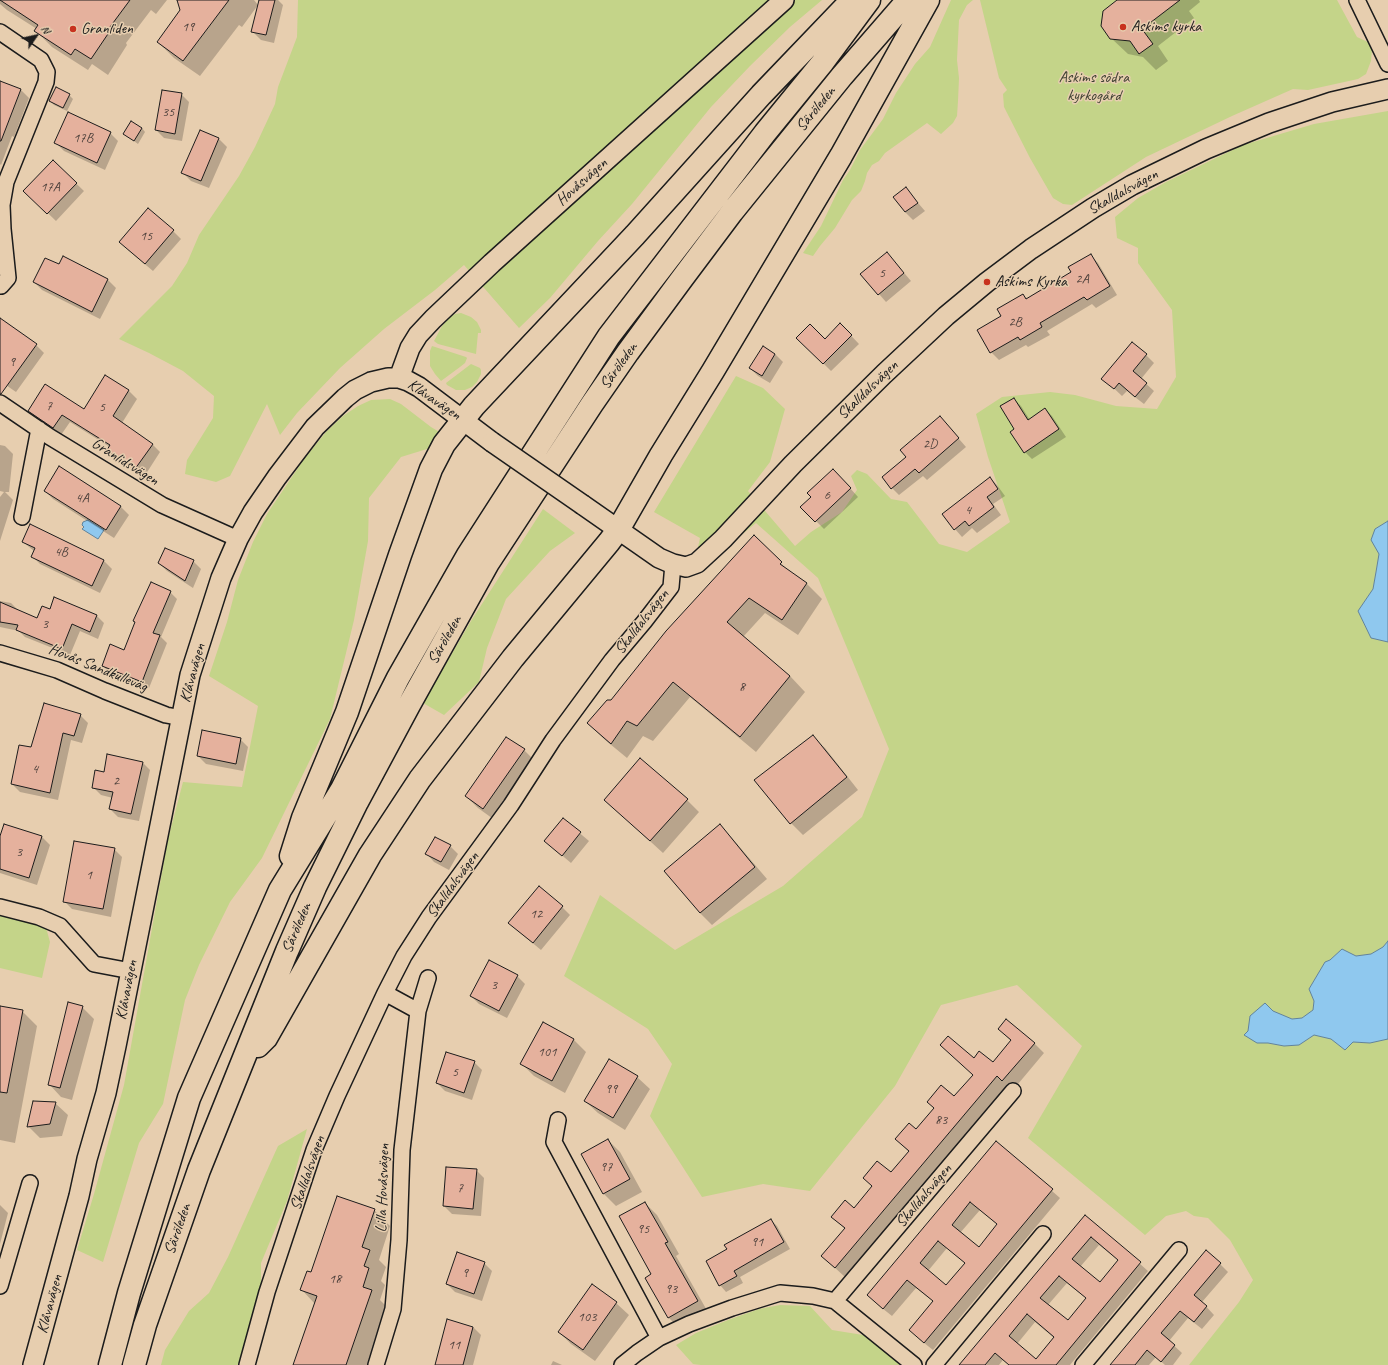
<!DOCTYPE html>
<html>
<head>
<meta charset="utf-8">
<style>
	body { margin:0 }
	#map { position:relative; width:1388px; height:1365px; overflow:hidden; background:#e7ceaf; font-family:Caveat,sans-serif }
	canvas { display:block }
	.north { position:absolute; left:16px; top:16px; width:40px; height:40px; -webkit-text-stroke:3px #e7ceaf; paint-order:stroke; rotate:56deg; font-size:11px; font-weight:700; line-height:16px; text-align:center; color:#1c1c1c }
	.north::after { content:''; display:block; margin:auto; width:14px; height:18px; background:#1c1c1c; clip-path:polygon(50% 0,100% 100%,50% 72%,0 100%) }
</style>
</head>
<body>
<div id="map">
<canvas width="1388" height="1365"></canvas>
<div class="north">N</div>
</div>
<script>
const c = document.querySelector('canvas').getContext('2d');
c.lineJoin = 'round';
function fill(path, color) {
  c.fillStyle = color;
  c.fill(path, 'evenodd');
}
function shape(rows) {
  const path = new Path2D();
  for (const r of rows) {
    path.moveTo(r[0], r[1]);
    for (let i = 2; i < r.length; i += 2) path.lineTo(r[i], r[i + 1]);
  }
  return path;
}
function strokePath(path, color, width, dash) {
  c.strokeStyle = color;
  c.lineWidth = width;
  c.lineCap = dash ? 'butt' : 'round';
  c.setLineDash(dash || []);
  c.stroke(path);
}
function write(font, color, halo, rows, align = 'center') {
  c.font = font + ' Caveat,sans-serif';
  c.lineWidth = 3;
  c.setLineDash([]);
  c.textBaseline = 'middle';
  c.strokeStyle = halo;
  c.fillStyle = color;
  for (const [text, x, y, turn = 0] of rows) {
    c.save();
    c.translate(x, y);
    c.rotate((+turn || 0) * Math.PI / 180);
    c.textAlign = isNaN(turn) ? turn : align;
    if (halo) c.strokeText(text, 0, 0);
    c.fillText(text, 0, 0);
    c.restore();
  }
}
const green = shape([
	[298,0,822,0,790,27,750,66,711,107,632,204,598,241,550,298,519,328,464,265,435,290,384,329,340,368,297,413,280,435,267,404,230,476,216,482,185,474,187,460,213,418,214,396,183,371,149,353,119,339,172,286,187,263,199,235,239,176,255,147,275,104,278,87,297,37],
	[951,0,973,0,967,5,959,20,957,60,959,78,958,101,957,116,953,123,941,134,927,123,885,153,879,161,872,165,867,173,865,181,861,191,852,200,835,228,820,246,813,256,803,253,821,226,843,180,850,170,860,150,883,119,896,93,915,64,930,47],
	[980,0,1337,0,1357,37,1370,43,1372,49,1371,61,1366,74,1358,79,1308,90,1293,89,1232,116,1146,157,1072,205,1063,204,1053,198,1030,158,1004,107,1003,94,1007,90,999,78],
	[1388,111,1388,521,1375,529,1379,554,1373,589,1358,611,1371,638,1388,642,1388,941,1383,947,1371,954,1356,956,1342,949,1330,960,1325,962,1309,989,1314,1001,1313,1010,1302,1018,1292,1019,1273,1011,1250,1016,1248,1031,1257,1043,1268,1043,1284,1046,1299,1045,1314,1035,1331,1039,1345,1050,1353,1042,1370,1043,1388,1039,1388,1365,1189,1365,1239,1302,1253,1280,1230,1240,1208,1218,1194,1216,1186,1211,1166,1216,1145,1235,1028,1138,1082,1046,1017,985,941,1005,895,1086,810,1191,763,1184,702,1197,650,1116,672,1064,648,1029,564,976,600,895,675,950,783,886,862,817,889,749,818,578,756,523,692,575,700,538,654,512,736,376,763,388,785,409,770,462,748,491,795,546,811,532,842,512,857,490,851,476,857,470,867,474,891,499,907,502,939,544,967,552,1010,522,988,457,976,414,1002,397,1050,392,1075,395,1116,406,1157,409,1176,377,1172,310,1138,263,1138,248,1117,238,1115,217,1138,198,1166,182,1243,145,1314,124],
	[461,313,471,317,477,322,481,330,481,333,478,333,476,354,438,344,434,341,442,326,449,318,455,314],
	[432,346,466,357,467,358,465,363,460,367,441,381,435,374,430,366,430,351],
	[471,364,480,368,481,370,481,374,477,382,472,387,465,390,456,390,447,385,446,383],
	[390,399,401,404,431,427,451,439,427,449,401,457,369,498,368,541,354,620,330,719,262,858,230,902,199,965,185,1000,163,1104,139,1143,103,1262,77,1250,94,1194,124,1085,168,839,183,782,242,787,258,706,209,676,227,622,238,580,253,542,267,514,304,459,326,432,343,416,358,406,371,400],
	[543,509,575,533,550,551,506,599,487,648,479,682,444,715,423,703,471,621],
	[0,913,45,924,50,942,42,978,0,968],
	[307,1129,287,1201,261,1263,261,1286,244,1348,238,1365,161,1365,165,1350,189,1311,209,1293,228,1257,278,1146],
	[780,1305,810,1306,832,1330,863,1335,904,1365,701,1365,693,1364,676,1345,696,1333,728,1320,759,1309]
]);
const water = shape([
	[88,520,104,530,98,539,82,529,84,527,82,525,83,522,88,520],
	[1388,521,1388,642,1371,638,1358,611,1373,589,1376,572,1379,554,1371,540,1375,529,1388,521],
	[1388,941,1388,1039,1370,1043,1353,1042,1345,1050,1331,1039,1314,1035,1299,1045,1284,1046,1268,1043,1257,1043,1244,1035,1248,1031,1250,1016,1265,1003,1273,1011,1292,1019,1302,1018,1313,1010,1314,1001,1309,989,1325,962,1330,960,1342,949,1356,956,1371,954,1383,947,1388,941]
]);
const shadow = shape([
	[0,0,167,0,156,14,151,10,126,43,127,45,108,75,92,64,88,70,52,47,36,31,37,29,7,10,0,4],
	[178,0,254,0,258,5,242,27,239,25,200,76,174,58,158,42,182,10],
	[260,0,278,0,283,5,274,43,261,40,253,32],
	[1118,0,1199,0,1200,2,1189,11,1194,18,1158,46,1168,61,1156,70,1143,57,1128,54,1111,38],
	[0,82,21,90,29,98,14,137,12,136,1,165,0,164],
	[181,94,189,102,182,141,164,138,156,130],
	[69,95,73,99,67,111,54,105,50,101],
	[142,128,145,132,138,144,124,134],
	[201,131,219,139,227,147,209,188,191,181,183,173],
	[110,133,118,141,105,170,64,151,56,143],
	[53,161,84,191,56,221,25,191],
	[906,189,925,211,913,220,905,212,894,197],
	[173,231,181,239,153,271,128,250],
	[1090,255,1098,263,1117,295,1096,308,1092,304,1047,331,1050,335,1028,347,1026,345,999,360,991,352,1002,316,1023,295,1028,299,1072,273],
	[63,257,108,280,116,288,100,319,42,290,34,282,59,266],
	[894,261,911,281,886,302,879,294],
	[0,319,36,345,44,353,16,392,0,381],
	[840,324,859,344,831,371,798,338,825,340],
	[775,354,783,362,770,383,758,376,750,368],
	[1146,355,1154,363,1141,379,1154,391,1144,404,1127,391,1122,396,1103,378],
	[105,377,129,391,137,399,122,423,152,444,160,452,144,477,116,458,108,450,110,447,70,422,61,435,37,419,29,411,85,410],
	[1014,399,1021,406,1030,420,1045,409,1052,416,1066,437,1032,459,1025,452,1016,429],
	[940,417,966,447,927,480,923,476,899,495,892,488,908,458],
	[0,445,5,446,13,454,9,492,5,492,13,500,0,541,0,497,4,492,0,491],
	[59,468,121,507,129,515,114,538,53,499,45,491],
	[841,478,858,497,824,529,802,507,812,497],
	[990,478,997,485,1005,496,993,504,1001,515,977,533,972,528,962,537,955,529],
	[31,526,104,561,112,569,100,593,40,564,32,556,34,551,23,542],
	[754,537,791,573,806,583,822,599,798,635,765,613,743,637,790,676,805,692,756,752,690,697,653,741,643,736,627,758,604,739,588,723,611,701],
	[193,561,201,569,193,588,167,571,159,563],
	[170,592,177,599,161,637,167,643,149,688,110,673,103,666,125,651],
	[55,598,97,616,104,623,98,639,80,631,70,655,25,637,19,631,0,627,0,601,11,603,19,611,38,619,50,610],
	[80,715,88,723,82,743,71,740,58,800,20,792,12,784,32,748],
	[812,736,825,748,858,790,803,835,791,823],
	[240,739,248,747,243,771,206,764,198,756],
	[524,750,536,762,496,821,478,808,466,796],
	[142,762,150,770,139,821,118,817,110,809,113,798,101,795,93,787,105,773],
	[605,800,687,800,699,812,663,853],
	[563,819,589,841,571,863,545,841],
	[5,825,42,837,50,845,37,885,0,873,0,839],
	[720,826,732,838,767,879,712,925,700,913,666,871],
	[450,846,458,854,449,870,434,862,427,854],
	[114,849,122,857,111,917,72,909,64,901],
	[562,907,570,915,541,950,518,931],
	[517,976,525,984,507,1018,479,1004,471,996],
	[0,1007,22,1011,37,1026,15,1143,0,1140],
	[82,1007,94,1019,72,1100,61,1097,49,1084],
	[543,1024,574,1040,586,1052,565,1093,534,1076,522,1064],
	[999,1029,1034,1043,1044,1053,1013,1090,1007,1085,845,1277,822,1256,845,1229,832,1217,854,1209,891,1174,909,1152,896,1139,916,1131,954,1097,974,1075,941,1045,974,1059,993,1063,1011,1041],
	[474,1062,482,1070,472,1100,445,1091,437,1083],
	[637,1077,650,1089,625,1130,598,1113,585,1101],
	[55,1103,68,1115,62,1136,40,1138,28,1126],
	[608,1140,620,1152,642,1192,616,1206,604,1194,582,1155],
	[996,1142,1060,1198,933,1350,919,1339,934,1302,916,1288,892,1316,877,1304],
	[980,1210,998,1225,979,1248,960,1233],
	[947,1248,966,1264,947,1287,928,1271],
	[476,1170,484,1178,481,1216,452,1214,444,1206],
	[645,1203,657,1215,679,1254,676,1256,709,1314,681,1330,669,1318,652,1274],
	[0,1205,8,1213,0,1244],
	[374,1210,390,1226,379,1260,386,1267,381,1281,385,1285,380,1300,387,1307,368,1365,294,1365,315,1304,302,1290,312,1274],
	[1086,1216,1148,1271,1070,1365,1009,1365,1003,1360,999,1365,961,1365],
	[1099,1245,1119,1261,1100,1284,1080,1267],
	[1067,1283,1087,1299,1068,1322,1048,1305],
	[1035,1322,1054,1338,1036,1360,1017,1344],
	[771,1220,777,1226,790,1249,740,1277,743,1283,726,1292,720,1285,728,1250],
	[484,1263,492,1271,482,1301,455,1292,447,1284],
	[1220,1264,1228,1272,1202,1302,1214,1315,1202,1329,1188,1318,1169,1341,1182,1353,1173,1365,1165,1365,1156,1357,1149,1365,1111,1365],
	[616,1303,629,1315,595,1361,571,1344,559,1332],
	[448,1321,473,1327,481,1335,473,1365,437,1365],
	[553,1361,562,1365,551,1365]
]);
const building = shape([
	[0,0,130,0,110,27,112,28,91,59,75,49,71,55,34,31,38,25,0,0],
	[177,0,229,0,183,61,157,42,180,10,177,0],
	[259,0,275,0,266,35,251,32,259,0],
	[1117,0,1180,0,1142,29,1153,44,1139,54,1130,41,1110,39,1101,26,1103,11,1117,0],
	[0,81,21,89,1,141,0,141,0,81],
	[56,87,70,94,63,108,49,101,56,87],
	[162,90,182,93,175,134,155,130,162,90],
	[68,112,111,132,97,163,54,143,68,112],
	[131,121,142,128,134,141,123,134,131,121],
	[200,130,219,138,201,181,181,173,200,130],
	[53,160,77,183,47,214,23,191,53,160],
	[906,187,918,203,905,212,893,197,906,187],
	[148,208,174,230,145,264,119,242,148,208],
	[887,252,904,273,878,295,860,274,887,252],
	[1091,254,1110,286,1087,300,1084,297,1040,323,1042,327,1020,340,1018,337,990,353,977,330,1001,316,997,309,1023,294,1026,299,1071,272,1068,267,1091,254],
	[63,256,108,279,92,312,33,282,45,258,59,264,63,256],
	[0,318,37,344,1,394,0,394,0,318],
	[840,323,852,335,823,364,796,338,810,324,825,339,840,323],
	[1132,342,1147,354,1133,371,1147,383,1135,397,1119,383,1114,389,1101,379,1132,342],
	[763,346,775,354,762,376,749,368,763,346],
	[105,375,129,390,113,416,153,444,135,469,107,450,110,445,62,415,53,428,28,411,45,384,84,409,105,375],
	[1014,398,1028,420,1045,408,1059,429,1024,453,1010,432,1014,429,1000,406,1014,398],
	[940,416,959,438,919,473,915,469,891,489,882,477,906,457,900,450,940,416],
	[59,466,121,506,106,530,44,491,59,466],
	[833,469,851,488,815,522,800,507,811,497,807,493,833,469],
	[990,477,998,489,987,497,994,507,969,526,965,521,954,530,942,514,990,477],
	[30,524,104,560,92,586,31,557,35,548,22,542,30,524],
	[754,535,782,562,780,564,807,583,782,620,749,598,727,622,790,676,740,737,673,682,637,726,627,721,611,744,587,723,607,700,611,700,666,631,754,535],
	[165,548,194,560,185,581,158,563,165,548],
	[151,582,171,591,153,633,160,635,142,682,102,666,110,644,124,650,135,622,133,621,151,582],
	[54,597,97,615,90,632,72,624,62,649,16,630,18,625,0,622,0,602,37,618,42,606,50,609,54,597],
	[44,703,81,714,74,736,63,733,50,793,11,784,19,745,31,747,44,703],
	[202,730,241,738,236,764,197,756,202,730],
	[813,735,847,777,790,824,754,780,813,735],
	[506,737,525,749,483,809,465,796,506,737],
	[107,754,143,762,131,814,109,809,113,792,92,788,95,770,104,772,107,754],
	[640,758,688,799,650,841,604,800,640,758],
	[563,818,581,832,562,856,544,841,563,818],
	[4,824,42,836,29,878,0,869,0,836,4,824],
	[720,824,755,867,700,913,664,871,720,824],
	[435,837,451,845,441,862,425,854,435,837],
	[74,841,115,848,103,909,63,902,74,841],
	[539,886,563,906,533,943,508,923,539,886],
	[489,960,518,975,499,1011,470,996,489,960],
	[68,1002,83,1006,60,1088,48,1085,68,1002],
	[0,1006,23,1010,7,1093,0,1092,0,1006],
	[1006,1019,1035,1043,1002,1081,997,1076,835,1268,821,1256,845,1228,831,1217,845,1200,854,1208,872,1186,863,1178,877,1161,891,1172,909,1151,895,1139,909,1123,916,1129,934,1108,927,1102,941,1085,954,1096,973,1075,940,1045,948,1036,974,1058,979,1051,993,1062,1011,1040,998,1029,1006,1019],
	[543,1022,574,1039,552,1081,520,1064,543,1022],
	[446,1052,475,1061,464,1093,436,1083,446,1052],
	[609,1059,638,1076,613,1118,584,1101,609,1059],
	[33,1101,56,1102,50,1124,27,1127,33,1101],
	[608,1139,630,1179,603,1194,581,1154,608,1139],
	[996,1141,1053,1189,924,1343,909,1330,933,1301,907,1280,883,1309,867,1295,996,1141],
	[970,1202,997,1224,979,1247,952,1225,970,1202],
	[938,1241,965,1263,946,1285,920,1263,938,1241],
	[446,1167,477,1169,473,1209,443,1206,446,1167],
	[337,1196,375,1209,362,1247,370,1250,364,1266,369,1268,363,1287,372,1290,346,1365,293,1365,317,1296,300,1290,307,1271,311,1272,337,1196],
	[645,1202,668,1242,665,1243,698,1301,668,1318,645,1278,651,1274,619,1216,645,1202],
	[1085,1215,1141,1262,1056,1365,1009,1365,995,1353,985,1365,959,1365,1085,1215],
	[1091,1237,1118,1260,1100,1282,1072,1259,1091,1237],
	[1059,1276,1086,1298,1068,1320,1040,1298,1059,1276],
	[1027,1314,1054,1337,1036,1359,1009,1336,1027,1314],
	[771,1219,784,1242,734,1271,737,1276,719,1286,706,1261,727,1249,724,1245,771,1219],
	[1206,1250,1221,1263,1194,1295,1207,1306,1194,1322,1180,1311,1161,1333,1175,1345,1161,1362,1147,1350,1135,1365,1110,1365,1206,1250],
	[457,1252,485,1262,474,1294,446,1284,457,1252],
	[592,1284,617,1302,583,1350,558,1332,592,1284],
	[447,1319,473,1327,463,1365,435,1365,447,1319]
]);
const minor = shape([
	[1357,0,1388,64],
	[0,32,41,60,47,72,46,82,6,182,2,205,3,229,8,278,1,286,0,286],
	[0,403,50,437,162,505,238,539],
	[22,517,39,429],
	[0,653,57,670,105,691,166,715,182,718],
	[0,907,39,917,60,926,94,964,131,971],
	[385,993,418,1011],
	[558,1120,554,1142,659,1338],
	[0,1286,30,1183],
	[835,1301,1013,1091],
	[247,1365,267,1292,314,1150,337,1096,385,993,404,956,429,917,511,805,553,740,612,660,644,622,671,587,673,564],
	[376,1365,393,1309,399,1240,402,1150,418,1011,428,978],
	[622,1365,637,1353,659,1338,689,1324,732,1308,780,1293,813,1296,835,1301,914,1365],
	[934,1365,1043,1234],
	[1083,1365,1179,1250]
]);
const tertiary = shape([
	[399,378,410,348,418,335,433,319,492,263,784,0],
	[583,505,659,558,673,564,686,567,697,563,723,539,793,464,884,374,946,316,987,282,1031,249,1093,208,1132,185,1206,149,1269,123,1332,102,1388,89],
	[33,1365,79,1196,87,1159,106,1093,116,1046,190,675,221,578,238,539,253,512,277,477,315,427,345,398,355,390,371,382,388,378,399,378,408,381,419,387,492,442]
]);
const primary = shape([
	[291,856,303,818,347,712,400,555,431,469,444,444,474,406,635,235,761,95,852,0],
	[258,1046,266,1038,370,855,420,779,513,658,609,542,618,530,661,455,713,371,841,156,928,0],
	[110,1365,129,1293,189,1098,280,890,342,789,398,678,468,555,609,336,765,133,823,62,869,0],
	[134,1365,145,1325,199,1170,287,951,315,887,357,802,409,705,488,563,592,404,628,352,681,280,732,212,842,76,908,0]
]);
const tertiaryBridge = shape([
	[492,442,583,505]
]);
const markers = [
	[1123,27,4,"#c8321e"],
	[73,29,4,"#c8321e"],
	[987,282,4,"#c8321e"]
];
const numberNames = [
	["19",188,27],
	["35",168,112],
	["17B",83,138],
	["17A",50,187],
	["15",146,236],
	["5",882,273],
	["2A",1082,279],
	["2B",1015,322],
	["9",12,362],
	["7",49,406],
	["5",102,407],
	["2D",930,444],
	["6",827,495],
	["4A",82,498],
	["4",968,510],
	["4B",61,552],
	["3",45,624],
	["8",742,687],
	["4",35,769],
	["2",116,781],
	["3",19,852],
	["1",89,875],
	["12",536,914],
	["3",494,985],
	["101",547,1052],
	["5",455,1072],
	["99",611,1089],
	["83",941,1120],
	["97",606,1167],
	["7",460,1188],
	["95",643,1229],
	["91",757,1242],
	["9",465,1273],
	["18",335,1279],
	["93",671,1289],
	["103",587,1317],
	["11",454,1345]
];
const poiNames = [
	["Askims kyrka",1131,27],
	["Granliden",81,29],
	["Askims Kyrka",995,282]
];
const parkNames = [
	["Askims södra",1094,78],
	["kyrkogård",1094,96]
];
const streetNames = [
	["Säröleden",816,109,-51],
	["Hovåsvägen",582,182,-42],
	["Skalldalsvägen",1123,192,-29],
	["Säröleden",619,366,-55],
	["Skalldalsvägen",868,390,-44],
	["Klåvavägen",434,400,34],
	["Granlidsvägen",125,462,32],
	["Skalldalsvägen",642,622,-52],
	["Säröleden",445,640,-61],
	["Hovås Sandkulleväg",98,668,22],
	["Klåvavägen",193,673,-75],
	["Skalldalsvägen",453,885,-54],
	["Säröleden",297,928,-67],
	["Klåvavägen",127,990,-79],
	["Skalldalsvägen",308,1173,-71],
	["Lilla Hovåsvägen",383,1188,-88],
	["Skalldalsvägen",924,1196,-50],
	["Säröleden",178,1229,-71],
	["Klåvavägen",50,1304,-75]
];
fill(green, '#c4d489');
fill(water, '#8fc8ee');
strokePath(water, '#61839a', 1);
fill(shadow, '#0003');
fill(building, '#e5b19d');
strokePath(building, '#1c1c1c', 1);
strokePath(minor, '#1c1c1c', 18);
strokePath(tertiary, '#1c1c1c', 22);
strokePath(primary, '#1c1c1c', 25);
strokePath(minor, '#e7ceaf', 15);
strokePath(tertiary, '#e7ceaf', 19);
strokePath(primary, '#e7ceaf', 22);
strokePath(tertiaryBridge, '#1c1c1c', 22, []);
strokePath(tertiaryBridge, '#e7ceaf', 19);
for (const [x, y, r, color] of markers) {
  const dot = new Path2D();
  dot.arc(x, y, r, 0, 2 * Math.PI);
  c.fillStyle = color;
  c.fill(dot);
  strokePath(dot, '#e7ceaf', 1.5);
}
write('14px', '#4e413c', null, numberNames);
write('16px', '#1c1c1c', '#e7ceaf', poiNames, 'left');
write('16px', '#3e4132', '#e7ceaf', parkNames);
write('16px', '#1c1c1c', '#e7ceaf', streetNames);
</script>
</body>
</html>
